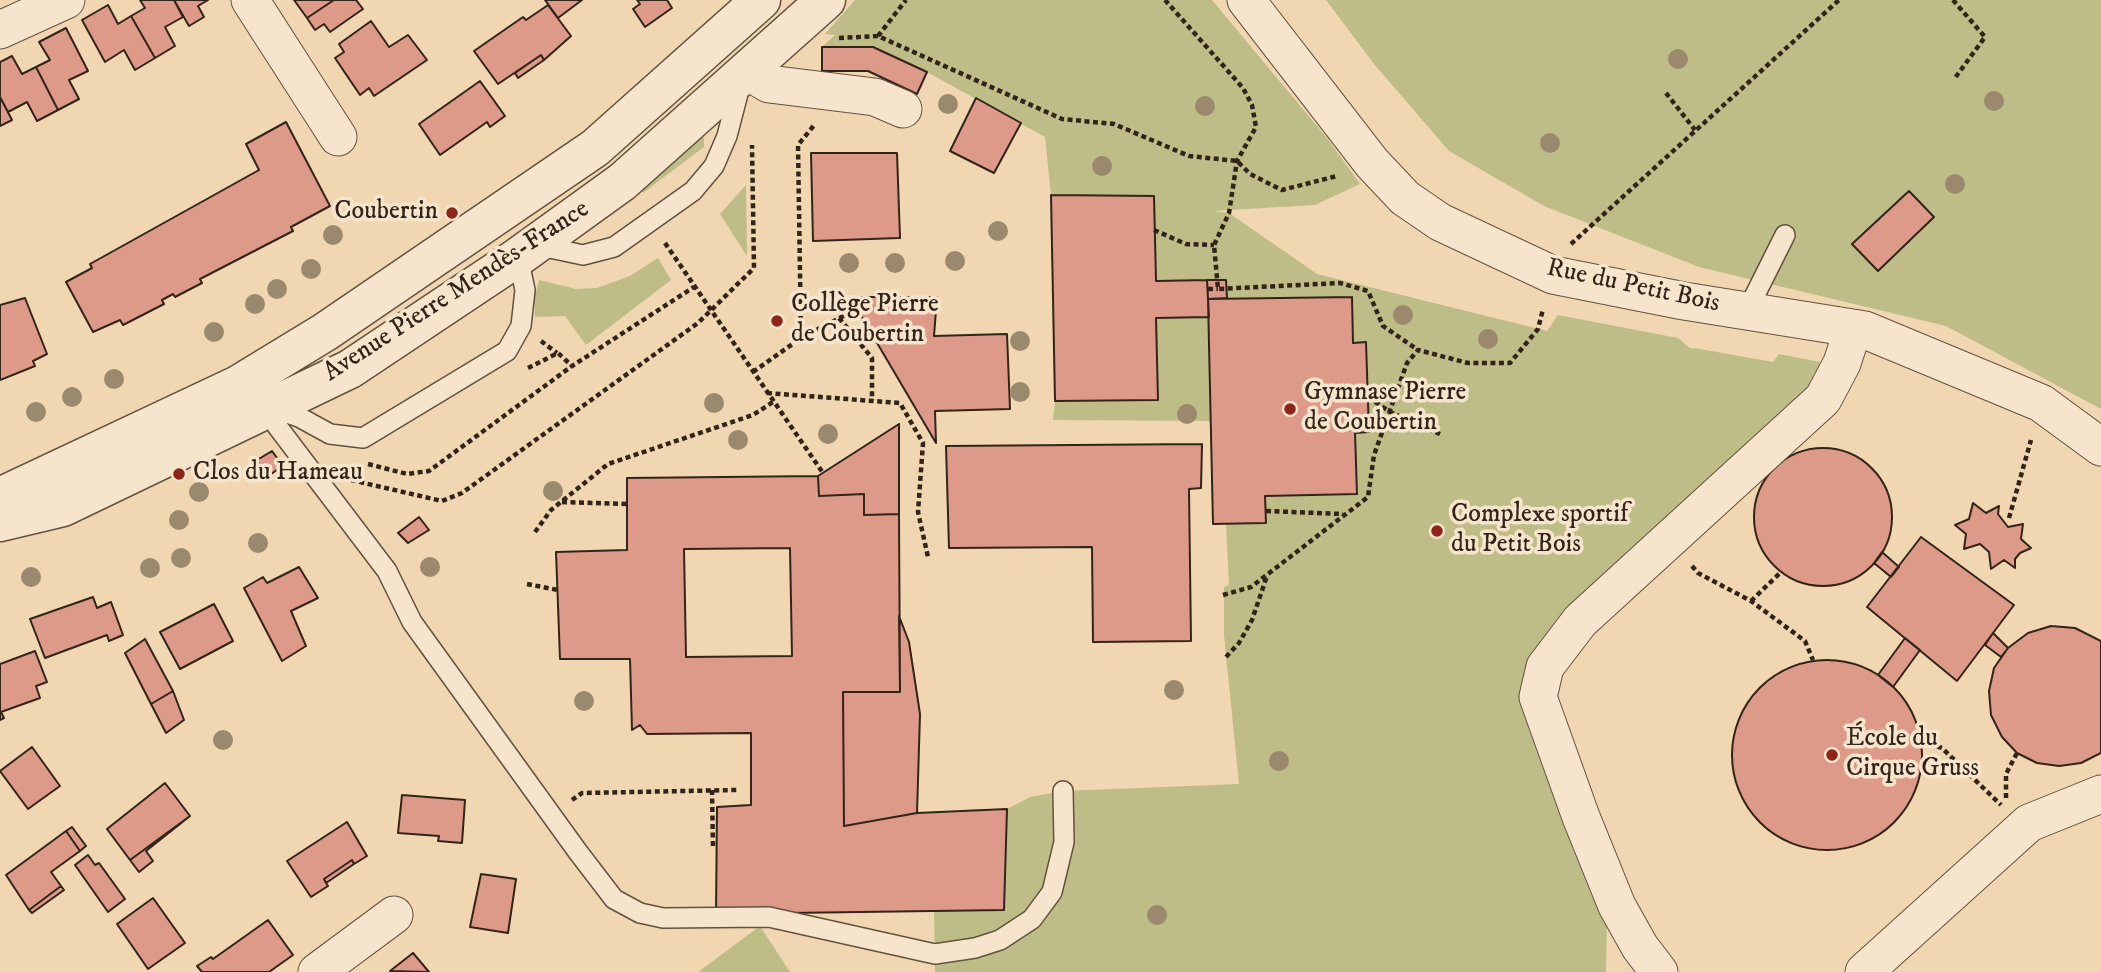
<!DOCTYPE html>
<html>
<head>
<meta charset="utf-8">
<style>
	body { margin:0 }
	canvas { display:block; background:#f1d7b1 }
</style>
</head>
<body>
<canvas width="2101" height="972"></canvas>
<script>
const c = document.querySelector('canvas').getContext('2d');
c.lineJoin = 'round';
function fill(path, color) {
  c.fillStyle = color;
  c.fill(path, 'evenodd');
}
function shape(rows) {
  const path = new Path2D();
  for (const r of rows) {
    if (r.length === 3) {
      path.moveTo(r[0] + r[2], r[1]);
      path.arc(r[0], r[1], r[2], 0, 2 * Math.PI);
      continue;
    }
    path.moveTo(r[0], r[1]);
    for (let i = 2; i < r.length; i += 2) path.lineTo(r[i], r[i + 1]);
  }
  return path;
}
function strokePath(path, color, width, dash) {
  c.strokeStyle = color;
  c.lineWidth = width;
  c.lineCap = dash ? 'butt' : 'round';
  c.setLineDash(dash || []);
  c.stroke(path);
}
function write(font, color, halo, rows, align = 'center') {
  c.font = font + ' "IM FELL DW Pica",serif';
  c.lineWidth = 7;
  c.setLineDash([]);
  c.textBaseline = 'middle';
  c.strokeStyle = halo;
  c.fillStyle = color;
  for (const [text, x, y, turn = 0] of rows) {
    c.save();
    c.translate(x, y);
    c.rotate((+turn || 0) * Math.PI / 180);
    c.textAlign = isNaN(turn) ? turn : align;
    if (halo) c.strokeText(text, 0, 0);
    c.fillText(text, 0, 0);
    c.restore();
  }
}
const green = shape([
	[855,0,1212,0,1327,138,1360,184,1315,205,1213,211,1229,213,1317,274,1547,331,1558,315,1678,338,1690,348,1700,349,1773,362,1779,354,1830,364,1823,385,1541,652,1607,917,1606,972,935,972,934,911,1004,910,1007,809,1030,797,1063,791,1239,784,1224,635,1224,587,1229,585,1226,524,1213,524,1211,421,1053,420,1055,401,1051,195,1045,137,927,72,873,47,822,47,835,35,825,34],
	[1326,0,2101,0,2101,409,1946,326,1699,267,1544,206,1449,151,1374,64],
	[700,133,704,138,704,147,643,193,635,183],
	[746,185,747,256,720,214],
	[658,258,671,280,586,345,565,316,535,317,534,299,539,280,576,289,597,288,630,276],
	[760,926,790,972,698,972]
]);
const building = shape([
	[140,0,174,0,183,17,165,27,175,46,155,58,131,16,145,8,140,0],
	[174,0,208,0,198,6,204,17,189,26,174,0],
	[294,0,334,0,307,18,294,0],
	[334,0,356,0,363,9,330,32,324,24,315,30,307,18,334,0],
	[545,0,582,0,558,18,545,0],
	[637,0,667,0,672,8,645,27,633,9,640,4,637,0],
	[108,5,118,24,131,16,155,58,135,70,124,50,105,62,82,20,108,5],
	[548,5,571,36,544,60,541,55,498,84,474,51,523,17,526,20,548,5],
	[371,21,389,47,408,35,427,60,374,96,369,88,360,95,335,58,344,52,339,44,371,21],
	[66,28,88,71,69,80,79,99,58,110,36,67,50,60,39,42,66,28],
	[822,47,873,47,927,72,917,94,868,71,822,71,822,47],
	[541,55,544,60,518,78,515,73,541,55],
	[12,56,22,74,36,67,58,110,37,121,27,102,8,112,0,97,0,62,12,56],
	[480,81,505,116,490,127,487,122,440,155,419,124,480,81],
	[0,97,12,120,0,126,0,97],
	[976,98,1021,123,994,173,950,151,976,98],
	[286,122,330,206,291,227,293,231,200,279,202,283,175,297,173,294,162,300,164,304,123,325,120,320,93,332,66,282,92,268,90,264,259,170,246,144,286,122],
	[811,153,897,153,900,238,813,241,811,153],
	[1909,191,1934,217,1878,271,1852,244,1909,191],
	[1051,195,1154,196,1156,281,1207,280,1209,317,1156,318,1158,400,1055,401,1051,195],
	[1207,280,1226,280,1227,298,1208,299,1207,280],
	[850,297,937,297,934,336,1007,334,1010,409,935,411,936,443,850,297],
	[1352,297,1353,343,1366,342,1369,432,1355,433,1357,494,1265,496,1266,523,1213,524,1208,299,1352,297],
	[25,298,47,354,33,361,35,366,0,380,0,305,25,298],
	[899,424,899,514,864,515,864,494,819,496,818,476,899,424],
	[1202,444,1201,488,1189,489,1191,641,1093,642,1092,547,949,548,946,446,1202,444],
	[1823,517,69],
	[272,451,283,466,268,476,257,460,272,451],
	[818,476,819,496,864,494,864,515,899,514,900,692,843,692,844,826,917,813,1007,809,1004,910,716,914,717,807,751,805,751,733,647,734,640,725,632,730,630,659,560,659,556,552,627,550,627,478,818,476],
	[790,548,792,656,686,657,684,549,790,548],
	[1973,503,1986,513,1999,506,1998,514,2008,527,2023,524,2021,539,2031,548,2020,553,2015,559,2015,568,2004,560,1991,569,1989,552,1980,544,1964,549,1966,534,1955,525,1969,519,1973,503],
	[419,517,429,530,408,543,398,533,419,517],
	[1921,537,2014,605,1957,681,1867,607,1921,537],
	[1882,552,1899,567,1891,577,1874,563,1882,552],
	[299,567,318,598,291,611,306,646,282,661,244,588,263,577,267,583,299,567],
	[93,597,97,608,111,602,123,635,109,641,107,635,45,658,30,619,93,597],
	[214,604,233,641,180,669,160,632,214,604],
	[899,616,909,642,920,714,917,813,844,826,843,692,900,692,899,616],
	[2051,626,2075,628,2101,641,2101,753,2081,763,2059,766,2037,763,2017,753,2002,737,1991,715,1989,691,1994,668,2008,648,2028,633,2051,626],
	[1993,633,2008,648,2001,657,1985,645,1993,633],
	[1905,638,1920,650,1893,687,1878,675,1905,638],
	[145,639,173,691,151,704,125,653,145,639],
	[35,651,47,682,36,686,40,698,1,712,4,718,0,720,0,664,35,651],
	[1827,755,95],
	[173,691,184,720,166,733,151,704,173,691],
	[32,747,60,786,28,809,0,771,32,747],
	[165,783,190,816,130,860,107,829,165,783],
	[402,795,465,800,462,843,438,841,439,836,398,833,402,795],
	[190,816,146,851,153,861,139,872,130,860,190,816],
	[347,822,367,856,354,864,352,860,324,879,328,886,311,897,287,861,347,822],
	[72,827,86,846,80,851,66,831,72,827],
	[66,831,80,851,51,872,61,886,29,910,6,875,66,831],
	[88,855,95,865,99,863,125,899,108,912,75,865,88,855],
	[352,860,354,864,326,883,324,879,352,860],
	[481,874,516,879,508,933,470,927,481,874],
	[61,886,64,890,32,913,29,910,61,886],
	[153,898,185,943,148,969,117,924,153,898],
	[268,920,293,955,269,972,202,972,197,966,211,957,213,959,268,920],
	[413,953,429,972,390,971,413,953]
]);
const path = shape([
	[1165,0,1243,88,1252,105,1256,127,1237,161,1229,213,1214,245,1218,289,1340,283,1368,291,1383,326,1418,350],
	[1953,0,1985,37,1955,78],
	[878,36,906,0],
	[839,38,878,36,1062,119,1114,124,1189,156,1237,161,1250,174,1282,190,1337,176],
	[1666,93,1695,130],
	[1154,230,1186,244,1214,245],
	[665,243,823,473],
	[1571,244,1839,0],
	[1208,289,1218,289],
	[839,318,872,358,872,400],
	[801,338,798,145,815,124],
	[541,341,557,353],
	[528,368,558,353,572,366],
	[753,372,801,338,857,309],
	[767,393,900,403,923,443,918,512,928,557],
	[1368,397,1390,412,1440,434],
	[368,464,407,474,429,471,572,366,694,287],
	[351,480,442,501,462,493,698,323,754,268,752,145],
	[562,502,627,504],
	[1266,511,1343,514],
	[2009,518,2031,440],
	[535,532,551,510,608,464,753,415,773,402],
	[1692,566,1698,573,1751,601,1805,641,1813,660],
	[527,584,558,590],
	[1223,595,1251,587,1368,497,1374,455,1407,363,1418,350,1468,363,1510,363,1538,329,1543,309],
	[1751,601,1781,572],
	[1226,657,1239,643,1252,620,1267,576],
	[1921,741,1942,748,2001,805],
	[712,790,713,846],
	[2006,798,2006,774,2017,753],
	[572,800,582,793,737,790]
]);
const service = shape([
	[536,245,583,255,614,247,693,191,714,166,727,136,741,82],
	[1747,311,1785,235],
	[268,407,277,426,387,571,412,622,578,852,614,899,640,913,663,918,769,917,935,954,975,948,1000,940,1032,919,1052,892,1064,842,1063,791],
	[272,408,299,417,330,434,363,438,507,351,521,326,525,290,518,257]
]);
const minor = shape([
	[250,0,338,137],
	[1246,0,1372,163,1405,198,1440,222,1553,275,1684,301,1865,330,2041,403,2101,447],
	[0,30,66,0],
	[747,71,769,84,875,97,903,109],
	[317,972,394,915],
	[1659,972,1640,947,1617,906,1581,817,1538,697,1545,667,1580,621,1823,399,1842,363,1853,329],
	[1864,972,2029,823,2101,794]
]);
const tertiary = shape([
	[0,497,238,385,325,332,595,148,761,0],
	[0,522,63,507,350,369,518,257,622,182,826,0]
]);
const trees = [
	[1678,59],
	[1994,101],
	[948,104],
	[1205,106],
	[1550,143],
	[1102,166],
	[1955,184],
	[998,231],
	[333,235],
	[955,261],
	[849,263],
	[895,263],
	[311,269],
	[277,289],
	[255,304],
	[1403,315],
	[214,332],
	[1488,339],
	[1020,341],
	[114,379],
	[1020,392],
	[72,397],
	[714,403],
	[36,412],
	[1187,414],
	[828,434],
	[738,440],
	[553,491],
	[199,492],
	[179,520],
	[258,543],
	[181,558],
	[430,567],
	[150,568],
	[31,577],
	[1174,690],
	[584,701],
	[223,740],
	[1279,761],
	[1157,915]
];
const markers = [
	[452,213,7,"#8f2418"],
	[777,321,7,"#8f2418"],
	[1290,409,7,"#8f2418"],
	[179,474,7,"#8f2418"],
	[1437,531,7,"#8f2418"],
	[1832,755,7,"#8f2418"]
];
const poiNames = [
	["Coubertin",438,213,"right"],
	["Collège Pierre",791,306],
	["de Coubertin",791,336],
	["Gymnase Pierre",1304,394],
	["de Coubertin",1304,424],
	["Clos du Hameau",193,474],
	["Complexe sportif",1451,516],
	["du Petit Bois",1451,546],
	["École du",1846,740],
	["Cirque Gruss",1846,770]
];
const streetNames = [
	["Rue du Petit Bois",1633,287,12],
	["Avenue Pierre Mendès-France",457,292,-33]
];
fill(green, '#bebd88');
fill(building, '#de9a89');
strokePath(building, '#322419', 2);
strokePath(service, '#62513f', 22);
strokePath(minor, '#62513f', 39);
strokePath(tertiary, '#62513f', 41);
strokePath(path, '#322419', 4.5, [5, 3.5]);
strokePath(service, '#f6e5cc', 19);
strokePath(minor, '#f6e5cc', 37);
strokePath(tertiary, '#f6e5cc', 38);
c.fillStyle = '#9b896d';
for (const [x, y] of trees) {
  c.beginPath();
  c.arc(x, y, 10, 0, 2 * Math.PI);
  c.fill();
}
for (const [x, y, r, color] of markers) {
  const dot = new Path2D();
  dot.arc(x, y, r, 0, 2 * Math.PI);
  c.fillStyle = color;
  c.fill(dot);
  strokePath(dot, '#f6e5cc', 2.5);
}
write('26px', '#322419', '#f6e5cc', poiNames, 'left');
write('26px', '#322419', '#f6e5cc', streetNames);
</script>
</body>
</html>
